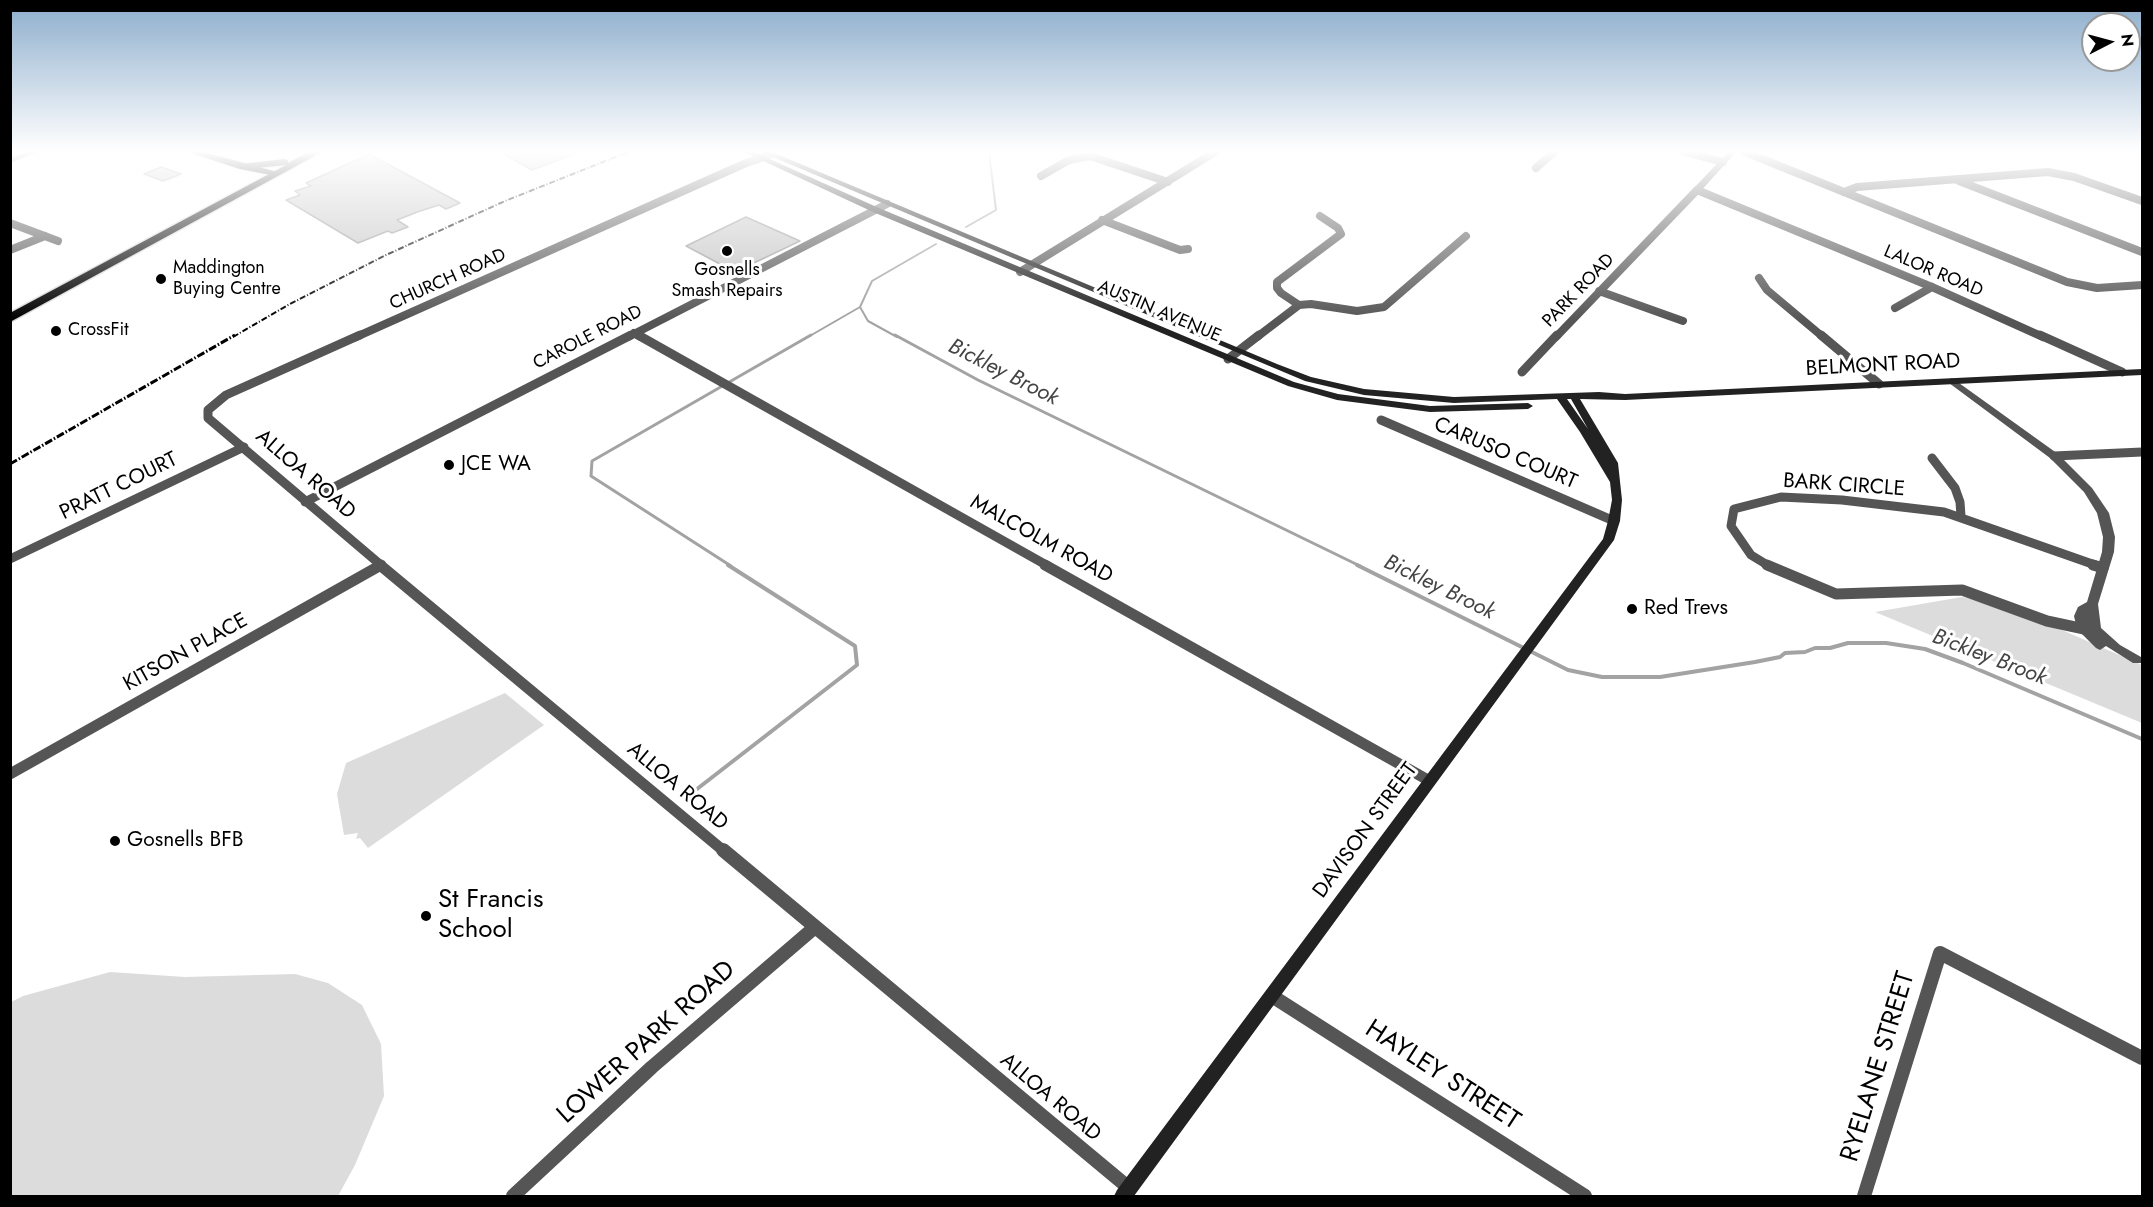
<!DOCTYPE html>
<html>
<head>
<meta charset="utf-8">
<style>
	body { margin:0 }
	#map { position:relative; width:2153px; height:1207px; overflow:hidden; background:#fff; font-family:Jost,sans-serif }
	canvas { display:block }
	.frame { position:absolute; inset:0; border:12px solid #000; pointer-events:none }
	.north { position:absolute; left:2081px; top:12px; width:60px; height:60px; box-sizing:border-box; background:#fff; border:2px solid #999; border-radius:50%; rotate:84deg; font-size:16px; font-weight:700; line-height:24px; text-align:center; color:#000 }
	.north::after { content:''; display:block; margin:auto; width:21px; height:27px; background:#000; clip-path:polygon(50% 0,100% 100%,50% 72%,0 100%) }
</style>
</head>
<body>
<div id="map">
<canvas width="2153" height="1207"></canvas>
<div class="frame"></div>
<div class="north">N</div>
</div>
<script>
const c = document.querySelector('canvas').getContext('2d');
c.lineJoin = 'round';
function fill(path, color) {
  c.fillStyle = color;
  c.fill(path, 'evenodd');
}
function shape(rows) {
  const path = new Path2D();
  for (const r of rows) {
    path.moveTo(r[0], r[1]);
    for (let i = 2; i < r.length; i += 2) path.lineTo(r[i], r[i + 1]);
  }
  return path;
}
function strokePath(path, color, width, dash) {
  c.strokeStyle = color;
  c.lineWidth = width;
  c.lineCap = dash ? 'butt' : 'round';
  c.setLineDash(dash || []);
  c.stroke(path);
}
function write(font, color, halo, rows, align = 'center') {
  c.font = font + ' Jost,sans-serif';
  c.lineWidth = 6;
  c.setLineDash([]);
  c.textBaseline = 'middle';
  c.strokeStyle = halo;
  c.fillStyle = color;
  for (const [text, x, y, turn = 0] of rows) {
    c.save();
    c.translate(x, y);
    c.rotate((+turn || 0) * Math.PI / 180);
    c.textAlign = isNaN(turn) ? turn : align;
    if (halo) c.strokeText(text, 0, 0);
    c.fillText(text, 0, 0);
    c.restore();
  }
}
const green = shape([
	[1962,597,2014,609,2142,665,2142,723,1875,612],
	[505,693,544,725,368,848,360,838,356,839,358,833,344,835,337,794,346,763],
	[110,972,185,977,295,974,328,983,362,1005,381,1044,384,1096,355,1165,338,1196,11,1196,11,1002,23,996]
]);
const streamFar2 = shape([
	[966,227,996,210,989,152],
	[860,307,868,321,897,337],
	[860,307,872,281,936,244],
	[808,337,860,307]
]);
const streamFar1 = shape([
	[895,335,978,380,1360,566],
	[731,566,591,476,592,461,811,335]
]);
const stream = shape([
	[1357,565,1568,670,1602,677,1660,677,1755,662,1780,657,1785,653,1805,652,1815,648,1830,648,1848,643,1886,643,1925,649,1963,663,2142,739],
	[697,789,857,665,855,646,728,565]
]);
const building = shape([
	[500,152,576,152,577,153,532,170,500,152],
	[369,154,460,203,446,209,439,205,420,211,397,220,408,227,392,233,388,231,358,243,286,200,300,195,295,191,311,186,306,183,369,154],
	[161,167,167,169,181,174,163,181,144,174,161,167],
	[746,217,800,241,735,272,686,246,746,217]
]);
const minorFar3 = shape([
	[1685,152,1723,162],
	[1745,152,2067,282,2097,288,2142,285],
	[1536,168,1554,152],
	[1041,176,1069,160,1090,156,1168,182],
	[1959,181,2142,252],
	[1844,192,1857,187,2048,172,2074,177,2142,201],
	[1102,220,1180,250,1188,249],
	[10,223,58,241],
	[10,250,45,236],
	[1020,272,1215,152],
	[1759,278,1767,290,1823,337],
	[1599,291,1683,321],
	[1299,305,1311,304,1357,311,1384,307,1466,236],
	[1895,308,1932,287],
	[634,333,641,337],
	[356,337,746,163,770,155],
	[628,337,887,204],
	[1257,337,1299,305,1281,293,1277,288,1277,282,1341,234,1338,228,1320,216],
	[1556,337,1697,190,1932,287,2043,337]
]);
const minorFar2 = shape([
	[360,335,226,395,208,410,208,418,382,566],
	[638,335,1048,566],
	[1821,335,1879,384],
	[2040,335,2122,372],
	[1228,359,1259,335],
	[1522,372,1557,335],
	[1381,420,1614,521],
	[2054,456,2142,452],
	[1932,458,1955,488,1960,502,1961,516],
	[305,502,631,335],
	[10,559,244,447],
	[1769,566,1751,555,1731,526,1734,509,1781,497,1842,500,1944,512,2098,566]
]);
const minorFar1 = shape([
	[380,565,725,852],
	[1045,565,1428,780],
	[1767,565,1836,594,1962,590,2047,621,2089,630],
	[2093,565,2103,568],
	[10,774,381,565]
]);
const minor = shape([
	[723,850,1129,1188],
	[1272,996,1585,1196],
	[513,1196,652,1067,814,928],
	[1864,1196,1940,953,2142,1058]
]);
const tertiary = shape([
	[27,152,38,152,10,163,10,158,27,152],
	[1728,152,1736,152,1700,192,1694,192,1694,188,1728,152],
	[1952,378,2058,454,2092,488,2109,513,2115,537,2114,552,2098,604,2101,628,2120,645,2141,657,2141,663,2133,663,2106,646,2100,650,2096,648,2077,629,2074,616,2078,607,2087,602,2102,552,2103,537,2097,513,2084,492,2050,458,1949,383,1947,381,1952,378]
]);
const secondary = shape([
	[744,152,754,152,879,208,1294,382,1338,394,1430,406,1528,403,1533,406,1528,409,1430,412,1337,400,1288,386,873,212,744,152],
	[761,152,772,152,1277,364,1311,377,1364,389,1454,397,1599,392,1625,394,2142,369,2142,375,1625,400,1580,399,1618,463,1622,500,1620,521,1614,540,1134,1196,1114,1196,1117,1190,1603,539,1608,521,1612,500,1610,482,1580,432,1557,399,1454,403,1364,395,1305,381,761,152],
	[1567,399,1571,399,1588,429,1567,399]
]);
const primary = shape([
	[188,152,203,152,281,173,276,176,240,169,188,152]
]);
const trunk = shape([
	[309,152,322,152,10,322,10,313,286,165,246,169,241,166,242,164,284,159,288,160,288,163,309,152]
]);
const railFar1 = shape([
	[233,337,290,304,386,255,505,201,628,152]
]);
const rail = shape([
	[10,464,235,335]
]);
const markers = [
	[727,251,6,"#000"],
	[161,279,6,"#000"],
	[56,331,6,"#000"],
	[449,465,6,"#000"],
	[1632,609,6,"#000"],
	[115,841,6,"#000"],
	[426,916,6,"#000"]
];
const farPoinames = [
	["Maddington",173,269],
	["Buying Centre",173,290],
	["Gosnells",727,271,"center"],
	["Smash Repairs",727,292,"center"],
	["CrossFit",68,331]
];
const farStreetnames = [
	["LALOR ROAD",1933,272,23],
	["CHURCH ROAD",448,280,-24],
	["PARK ROAD",1579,291,-46],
	["AUSTIN AVENUE",1159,312,23],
	["CAROLE ROAD",588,338,-27]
];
const streetNames = [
	["BELMONT ROAD",1883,366,-3],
	["CARUSO COURT",1505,454,23],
	["ALLOA ROAD",305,475,41],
	["BARK CIRCLE",1844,486,4],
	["PRATT COURT",119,487,-26],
	["MALCOLM ROAD",1041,540,29],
	["KITSON PLACE",186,653,-29],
	["ALLOA ROAD",677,787,40],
	["DAVISON STREET",1366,831,-54],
	["ALLOA ROAD",1050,1098,40]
];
const poiNames = [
	["JCE WA",461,465],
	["Red Trevs",1644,609],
	["Gosnells BFB",127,841]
];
const waterNames = [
	["Bickley Brook",1003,373,27],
	["Bickley Brook",1439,588,26],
	["Bickley Brook",1989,658,21]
];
const nearPoinames = [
	["St Francis",438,901],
	["School",438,931]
];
const nearStreetnames = [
	["LOWER PARK ROAD",647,1043,-42],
	["RYELANE STREET",1879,1067,-73],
	["HAYLEY STREET",1442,1076,33]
];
fill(green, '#dcdcdc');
strokePath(streamFar2, '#a3a3a3', 2);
strokePath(streamFar1, '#a3a3a3', 3);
strokePath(stream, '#a3a3a3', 4);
fill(building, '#c4c4c4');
strokePath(building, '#999', 1.5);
strokePath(primary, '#dbdbdb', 2);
strokePath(trunk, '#dbdbdb', 3);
strokePath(minorFar3, '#555', 8);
strokePath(minorFar2, '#555', 9);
strokePath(minorFar1, '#555', 11);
strokePath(minor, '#555', 14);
fill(tertiary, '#555');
fill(secondary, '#222');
fill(primary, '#000');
fill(trunk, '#000');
strokePath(railFar1, '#000', 2, [6, 2, 1, 2]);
strokePath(rail, '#000', 3, [8, 2, 1.5, 2]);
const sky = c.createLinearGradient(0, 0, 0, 321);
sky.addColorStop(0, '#8cadcc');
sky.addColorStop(0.47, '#fff');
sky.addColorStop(1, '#ffffff00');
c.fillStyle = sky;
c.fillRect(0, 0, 2153, 321);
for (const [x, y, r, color] of markers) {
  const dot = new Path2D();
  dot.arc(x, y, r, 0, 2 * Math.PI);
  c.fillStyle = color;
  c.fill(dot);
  strokePath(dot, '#fff', 2);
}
write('18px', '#000', '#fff', farPoinames, 'left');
write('18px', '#000', '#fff', farStreetnames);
write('21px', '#000', '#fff', streetNames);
write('21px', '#000', '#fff', poiNames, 'left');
write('italic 22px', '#444', '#fff', waterNames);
write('26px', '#000', '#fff', nearPoinames, 'left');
write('26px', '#000', '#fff', nearStreetnames);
</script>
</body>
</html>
